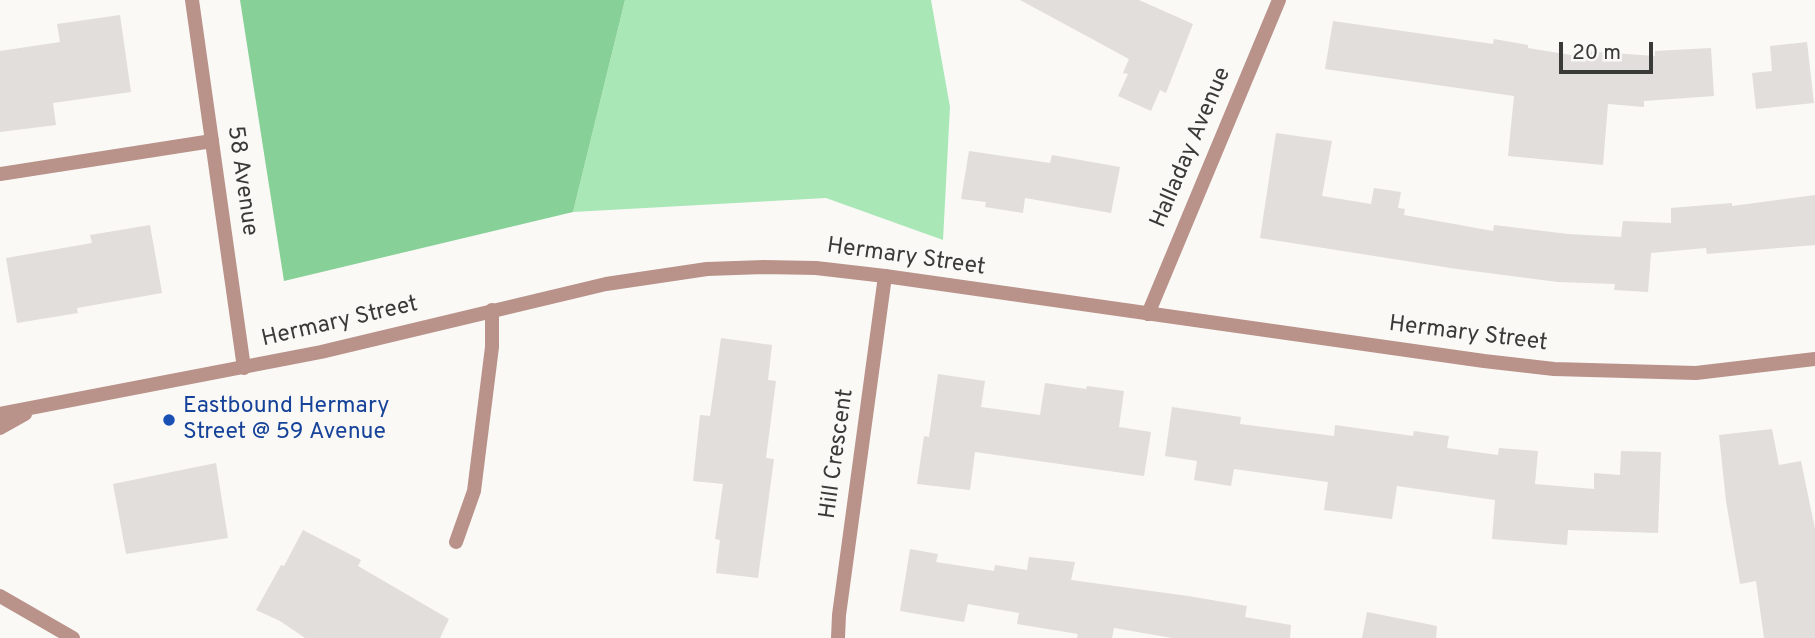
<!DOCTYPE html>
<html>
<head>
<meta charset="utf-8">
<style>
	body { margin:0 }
	#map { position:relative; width:1815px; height:638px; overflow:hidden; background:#faf9f6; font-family:Overpass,sans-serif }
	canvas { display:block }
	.scale { position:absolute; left:1559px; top:42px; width:94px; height:32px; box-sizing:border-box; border:4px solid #3a3a39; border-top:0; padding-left:9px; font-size:21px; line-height:24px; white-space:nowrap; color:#3a3a39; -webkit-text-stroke:5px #faf9f6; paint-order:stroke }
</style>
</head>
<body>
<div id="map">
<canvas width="1815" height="638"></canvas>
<div class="scale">20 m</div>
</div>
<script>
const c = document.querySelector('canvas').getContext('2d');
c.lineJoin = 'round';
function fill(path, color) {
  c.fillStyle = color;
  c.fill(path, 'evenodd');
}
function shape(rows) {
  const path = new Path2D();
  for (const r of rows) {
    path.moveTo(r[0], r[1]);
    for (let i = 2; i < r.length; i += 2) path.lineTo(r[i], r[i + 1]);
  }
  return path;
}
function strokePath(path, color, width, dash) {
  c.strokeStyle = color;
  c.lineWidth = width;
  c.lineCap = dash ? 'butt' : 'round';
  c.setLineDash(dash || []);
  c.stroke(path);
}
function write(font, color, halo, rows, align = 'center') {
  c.font = font + ' Overpass,sans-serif';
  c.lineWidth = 6;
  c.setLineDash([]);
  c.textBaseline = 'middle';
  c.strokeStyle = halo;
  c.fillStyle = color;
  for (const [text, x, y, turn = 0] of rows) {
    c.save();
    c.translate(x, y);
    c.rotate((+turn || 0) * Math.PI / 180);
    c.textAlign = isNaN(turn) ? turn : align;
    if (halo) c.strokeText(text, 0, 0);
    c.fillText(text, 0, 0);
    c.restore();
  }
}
const green = shape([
	[625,0,931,0,950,107,943,240,826,198,573,212]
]);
const forest = shape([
	[240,0,625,0,573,212,284,281]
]);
const building = shape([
	[1020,0,1139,0,1193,24,1166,93,1160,90,1151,111,1118,96,1128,74,1123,73,1129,59],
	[120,15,131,92,53,103,56,125,0,132,0,51,60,42,57,24],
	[1333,21,1493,44,1494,39,1528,45,1528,48,1583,57,1584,51,1655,56,1655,51,1711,48,1714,96,1644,101,1644,107,1608,104,1603,165,1508,156,1514,96,1325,69],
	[1807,42,1814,103,1756,109,1752,73,1772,71,1770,46],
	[1276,133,1332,141,1322,196,1371,204,1374,188,1401,192,1398,208,1405,209,1404,215,1493,231,1494,225,1568,234,1621,237,1623,221,1671,223,1671,208,1732,203,1732,206,1815,195,1815,245,1707,254,1706,248,1651,253,1648,292,1614,290,1615,284,1558,282,1457,269,1260,238],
	[969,151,1050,163,1052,155,1120,167,1111,213,1025,198,1023,213,985,207,986,202,961,199],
	[150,225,162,293,77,308,78,313,17,323,6,258,92,243,90,235],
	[721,338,772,345,768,380,776,381,766,458,774,459,758,578,716,573,720,540,715,539,723,484,693,481,700,415,710,416],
	[938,374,985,381,981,407,1040,415,1045,383,1086,389,1087,386,1124,391,1119,427,1151,432,1144,476,975,452,970,490,917,484,924,436,929,437],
	[1172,407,1241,417,1240,424,1334,436,1335,425,1413,436,1414,431,1449,436,1447,448,1498,455,1499,448,1538,451,1535,484,1594,489,1594,473,1620,475,1621,451,1661,452,1658,533,1568,530,1567,545,1492,539,1495,500,1397,486,1392,519,1324,510,1328,482,1234,469,1231,486,1194,480,1197,461,1165,456],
	[1772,429,1779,465,1801,461,1815,529,1815,638,1764,638,1756,581,1740,584,1726,501,1719,435],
	[216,463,228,538,126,554,113,484],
	[303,530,361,560,358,566,449,619,440,638,305,638,280,621,256,610,281,565,284,566],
	[910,549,938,554,936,562,994,571,995,565,1027,570,1029,557,1075,562,1071,580,1188,596,1247,606,1245,617,1291,625,1290,638,1172,638,1114,628,1112,638,1077,638,1078,634,1017,624,1019,613,968,604,964,622,900,611],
	[1367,612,1437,626,1436,638,1362,638]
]);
const service = shape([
	[0,174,212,141],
	[456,542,474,491,492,347,492,310]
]);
const minor = shape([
	[192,0,244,368],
	[1148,314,1279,0],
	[838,638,839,615,885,276]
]);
const tertiary = shape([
	[0,414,321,352,606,284,707,269,764,267,816,268,885,276,1484,361,1554,369,1696,373,1815,359],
	[0,428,25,414],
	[0,596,73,638]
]);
const markers = [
	[169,420,7,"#1a4fb4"]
];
const streetNames = [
	["Halladay Avenue",1192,148,-67],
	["58 Avenue",241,181,82],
	["Hermary Street",906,258,8],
	["Hermary Street",340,323,-13],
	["Hermary Street",1468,335,7],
	["Hill Crescent",838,454,-82]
];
const transitNames = [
	["Eastbound Hermary",183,407],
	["Street @ 59 Avenue",183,433]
];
fill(green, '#a9e7b6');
fill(forest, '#87d097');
fill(building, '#e1dedc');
strokePath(service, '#b9928a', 14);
strokePath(minor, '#b9928a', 14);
strokePath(tertiary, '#b9928a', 14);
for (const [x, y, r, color] of markers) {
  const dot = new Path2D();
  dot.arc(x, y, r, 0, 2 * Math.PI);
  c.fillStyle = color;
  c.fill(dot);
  strokePath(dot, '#faf9f6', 2.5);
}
write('23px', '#3a3a39', '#faf9f6', streetNames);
write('23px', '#164399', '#faf9f6', transitNames, 'left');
</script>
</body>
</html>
